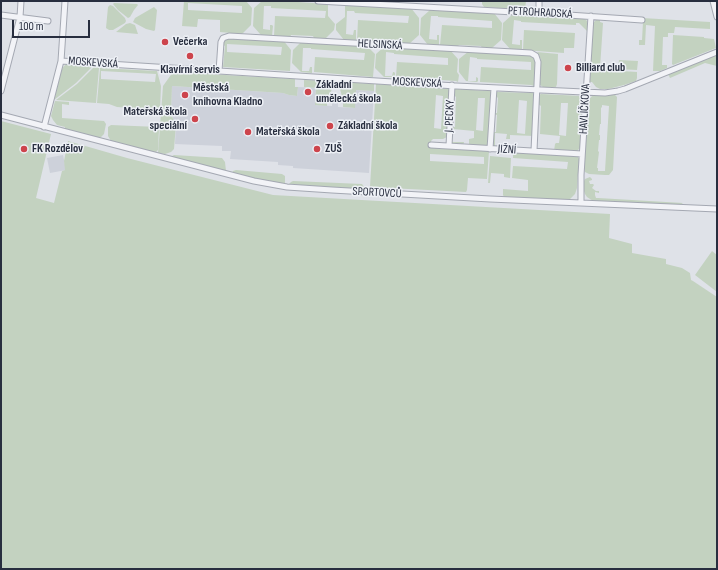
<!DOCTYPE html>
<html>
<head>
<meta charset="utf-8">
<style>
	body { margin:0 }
	#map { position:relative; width:718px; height:570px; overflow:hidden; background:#dfe2e8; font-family:"Sofia Sans Condensed",sans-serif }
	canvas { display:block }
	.frame { position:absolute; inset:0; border:2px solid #282e3f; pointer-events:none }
	.scale { position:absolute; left:12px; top:20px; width:78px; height:18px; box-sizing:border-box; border:2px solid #282e3f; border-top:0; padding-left:5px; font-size:12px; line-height:14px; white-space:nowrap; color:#282e3f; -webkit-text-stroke:3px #eef1f6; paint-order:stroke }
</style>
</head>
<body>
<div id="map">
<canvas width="718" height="570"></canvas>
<div class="frame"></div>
<div class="scale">100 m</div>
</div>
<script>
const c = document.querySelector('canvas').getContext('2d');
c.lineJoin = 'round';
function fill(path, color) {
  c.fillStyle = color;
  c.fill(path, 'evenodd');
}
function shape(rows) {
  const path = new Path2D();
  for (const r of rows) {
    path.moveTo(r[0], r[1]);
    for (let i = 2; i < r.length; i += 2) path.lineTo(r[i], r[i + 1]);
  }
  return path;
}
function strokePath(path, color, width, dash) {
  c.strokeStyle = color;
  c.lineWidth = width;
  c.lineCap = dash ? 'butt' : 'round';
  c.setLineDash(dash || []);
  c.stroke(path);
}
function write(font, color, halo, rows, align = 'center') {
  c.font = font + ' "Sofia Sans Condensed",sans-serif';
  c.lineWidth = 3;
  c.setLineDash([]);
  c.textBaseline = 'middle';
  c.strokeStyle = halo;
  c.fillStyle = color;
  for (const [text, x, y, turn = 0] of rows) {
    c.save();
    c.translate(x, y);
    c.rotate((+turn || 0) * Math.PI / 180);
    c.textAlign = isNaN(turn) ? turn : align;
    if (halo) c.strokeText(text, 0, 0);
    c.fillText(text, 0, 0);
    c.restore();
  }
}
const built = shape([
	[172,86,283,93,289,95,297,96,298,87,316,88,315,105,332,106,332,101,338,102,338,107,355,108,355,90,374,91,369,173,293,168,293,166,278,165,278,162,230,159,231,151,222,151,222,146,175,144,176,124,171,115],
	[63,155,66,170,50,173,47,158]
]);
const green = shape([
	[184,1,246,1,252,8,251,25,242,34,220,32,220,20,198,19,197,27,182,26],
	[188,3,242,6,242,13,188,10],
	[262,1,283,1,328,4,328,16,335,24,334,30,325,39,314,38,313,36,291,35,290,37,274,36,275,16,325,18,326,11,271,8,271,6,264,6,263,29,270,30,270,25,272,25,273,26,272,36,261,35,253,26,254,8],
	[482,1,526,1,525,10,484,7,482,4],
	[114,3,137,4,138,5,134,10,130,17,128,18,118,10,113,4],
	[110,5,113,6,125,18,126,21,125,23,113,30,109,30,106,28,108,7],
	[345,5,411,8,419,18,419,35,409,44,398,43,397,41,375,40,374,42,357,41,358,20,408,23,409,16,355,13,354,11,347,11,346,34,353,35,354,30,356,30,356,40,344,40,336,30,336,24,345,17],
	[154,7,157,10,155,30,154,31,146,29,133,22,135,18],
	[430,10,494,13,502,23,501,40,492,48,482,48,481,46,459,45,457,47,440,45,442,25,492,28,492,21,438,17,438,16,431,16,429,39,437,40,437,35,439,35,439,45,428,45,420,35,421,18],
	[513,14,583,18,585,19,587,21,587,31,579,23,576,23,576,25,521,22,521,21,514,20,512,44,520,45,520,40,522,40,522,50,511,50,502,40,503,23],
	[642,18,710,22,710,29,675,27,674,33,668,33,668,37,663,37,662,65,667,65,667,68,660,71,653,71,655,26,646,25,645,45,639,45,639,40,642,40,643,22],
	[596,20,600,20,600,22,603,23,600,68,590,67,593,23],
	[130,23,135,25,138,34,116,32,126,24],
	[524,30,575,33,574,48,564,48,564,53,523,50],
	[673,35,704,37,704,38,714,39,716,48,673,65,672,64],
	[226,38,283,40,291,50,290,71,223,67,225,46,222,44],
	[227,44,282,47,281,55,227,52],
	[302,41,366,45,375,54,373,77,314,72,315,57,364,60,365,53,311,49,311,48,303,48,302,71,309,71,310,67,312,67,312,73,301,72,292,63,293,50],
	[385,46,450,50,458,59,457,72,459,75,458,82,456,81,396,77,397,62,448,65,448,58,394,54,394,53,386,52,385,76,392,76,393,72,394,72,395,73,395,77,384,77,375,68,376,54],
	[469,51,530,55,536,59,535,85,534,86,531,85,480,82,481,67,531,70,531,62,477,59,477,58,470,57,468,81,476,81,476,77,478,78,478,81,477,82,466,81,459,72,459,59],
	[537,52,558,54,557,84,556,87,543,87,540,85,541,60,539,55],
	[713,55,717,56,717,66,705,63,670,78,668,74],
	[619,60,638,61,637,70,618,69],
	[67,64,93,66,76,83,54,100,62,69,64,66],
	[94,67,99,68,96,103,56,100,77,84],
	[100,68,157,71,161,86,160,110,117,107,109,104,97,103],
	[101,71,156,74,155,82,101,79],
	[590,69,637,72,637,78,636,81,624,85,608,89,600,89,596,87,592,82,590,82],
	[173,72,295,79,295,87,298,87,297,96,289,95,283,93,172,86,171,115,176,124,174,149,171,152,165,154,158,153,163,86],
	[304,80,334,81,333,87,327,100,327,106,315,105,316,88,304,87],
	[340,82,374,84,374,91,356,90,355,108,343,107,343,100,340,89],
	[376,84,450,89,447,137,443,139,433,139,431,141,431,146,489,151,487,179,468,178,467,190,466,192,370,187],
	[436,95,443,96,441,129,434,128],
	[430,154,484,157,484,164,430,161],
	[455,89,490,91,492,92,490,142,487,146,469,146,469,139,474,138,474,131,453,129,452,142,464,142,463,146,453,145,451,143,451,127,455,127,456,97,453,94],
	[478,98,485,98,483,131,476,130],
	[496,92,499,92,533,93,535,94,534,136,510,135,510,139,506,139,507,134,495,133,495,146,506,147,503,148,494,147,492,145,493,132,496,132,497,115,494,114,494,113,497,113,498,98,495,95],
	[519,100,527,101,525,134,517,133],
	[541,94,582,96,583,99,580,148,576,152,554,151,555,144,556,143,559,143,560,136,540,134,541,106,538,104,539,95],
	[561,103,568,103,566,136,559,135],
	[613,94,615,95,617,97,613,170,609,175,605,175,589,174,585,172,584,169,588,101,591,97,594,95],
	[602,105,609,106,605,171,598,171,598,168,597,168,599,152,598,151,599,140,600,140,600,135,599,135,600,124,601,124,601,108,602,107],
	[55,101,69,102,69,105,62,104,62,118,104,121,106,124,104,134,101,137,98,138,65,130,65,127,57,125,53,120,51,116],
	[1,121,51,134,36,198,54,203,62,171,65,170,64,161,68,141,127,158,273,195,610,214,609,238,632,244,632,253,666,259,666,264,682,268,690,273,691,280,693,281,717,297,717,569,1,569],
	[111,125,158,127,159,129,158,150,155,153,111,141,108,136,108,127],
	[513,151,577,155,579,159,577,188,575,194,570,199,565,200,504,197,503,195,503,189,528,191,528,180,512,178,513,166,567,169,568,162,513,158],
	[174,155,222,158,225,162,226,171,170,157],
	[490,156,511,158,510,178,504,177,504,174,491,173,490,183,488,183],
	[236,170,282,174,285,176,285,184,268,182,232,173,233,171],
	[590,177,592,179,592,180,589,181,590,184,593,184,594,185,592,188,596,191,599,191,599,193,595,192,595,195,596,198,598,198,683,203,680,205,593,201,587,197,585,194,583,188,584,181,585,179],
	[293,181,362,184,364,187,363,190,289,184,291,182],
	[712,251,717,255,717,292,695,275]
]);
const minor = shape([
	[318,1,514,12,539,13,642,20],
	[713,1,717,17],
	[539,13,539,1],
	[1,15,48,21],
	[61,61,456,86,605,93,618,91,625,89,717,52],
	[219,71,221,42,223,38,229,36,531,53,536,56,538,62,534,151],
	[1,91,20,17,21,1],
	[1,115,254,181,287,187,332,190,490,199,717,209],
	[44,127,61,61,65,1],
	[431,145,582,154],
	[449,146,452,85],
	[490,149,494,88],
	[581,202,581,175,591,16]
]);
const markers = [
	[165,42,4,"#cd444c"],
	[190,56,4,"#cd444c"],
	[568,68,4,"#cd444c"],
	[308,92,4,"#cd444c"],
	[185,95,4,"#cd444c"],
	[195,119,4,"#cd444c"],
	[330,126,4,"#cd444c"],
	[248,132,4,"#cd444c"],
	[24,149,4,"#cd444c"],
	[317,149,4,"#cd444c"]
];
const streetNames = [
	["PETROHRADSKÁ",540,13,3],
	["HELSINSKÁ",380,45,3],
	["MOSKEVSKÁ",93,63,4],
	["MOSKEVSKÁ",417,83,3],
	["HAVLÍČKOVA",585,109,-87],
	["J. PECKY",450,116,-87],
	["JIŽNÍ",507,150,4],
	["SPORTOVCŮ",377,193,3]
];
const poiNames = [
	["Večerka",173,42],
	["Billiard club",576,68],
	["Klavírní servis",190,70,"center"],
	["Základní",316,85],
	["umělecká škola",316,99],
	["Městská",193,88],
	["knihovna Kladno",193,102],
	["Mateřská škola",187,112,"right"],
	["speciální",187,126,"right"],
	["Základní škola",338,126],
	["Mateřská škola",256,132],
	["FK Rozdělov",32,149],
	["ZUŠ",325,149]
];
fill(built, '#cdd1da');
fill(green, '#c3d2c0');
strokePath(minor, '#a4a8b2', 7);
strokePath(minor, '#f2f3f7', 5);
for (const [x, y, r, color] of markers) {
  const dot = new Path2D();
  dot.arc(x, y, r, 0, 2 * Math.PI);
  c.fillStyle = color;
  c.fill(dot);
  strokePath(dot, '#eef1f6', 1.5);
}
write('12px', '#282e3f', '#eef1f6', streetNames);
write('bold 12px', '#282e3f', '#eef1f6', poiNames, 'left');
</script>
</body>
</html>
